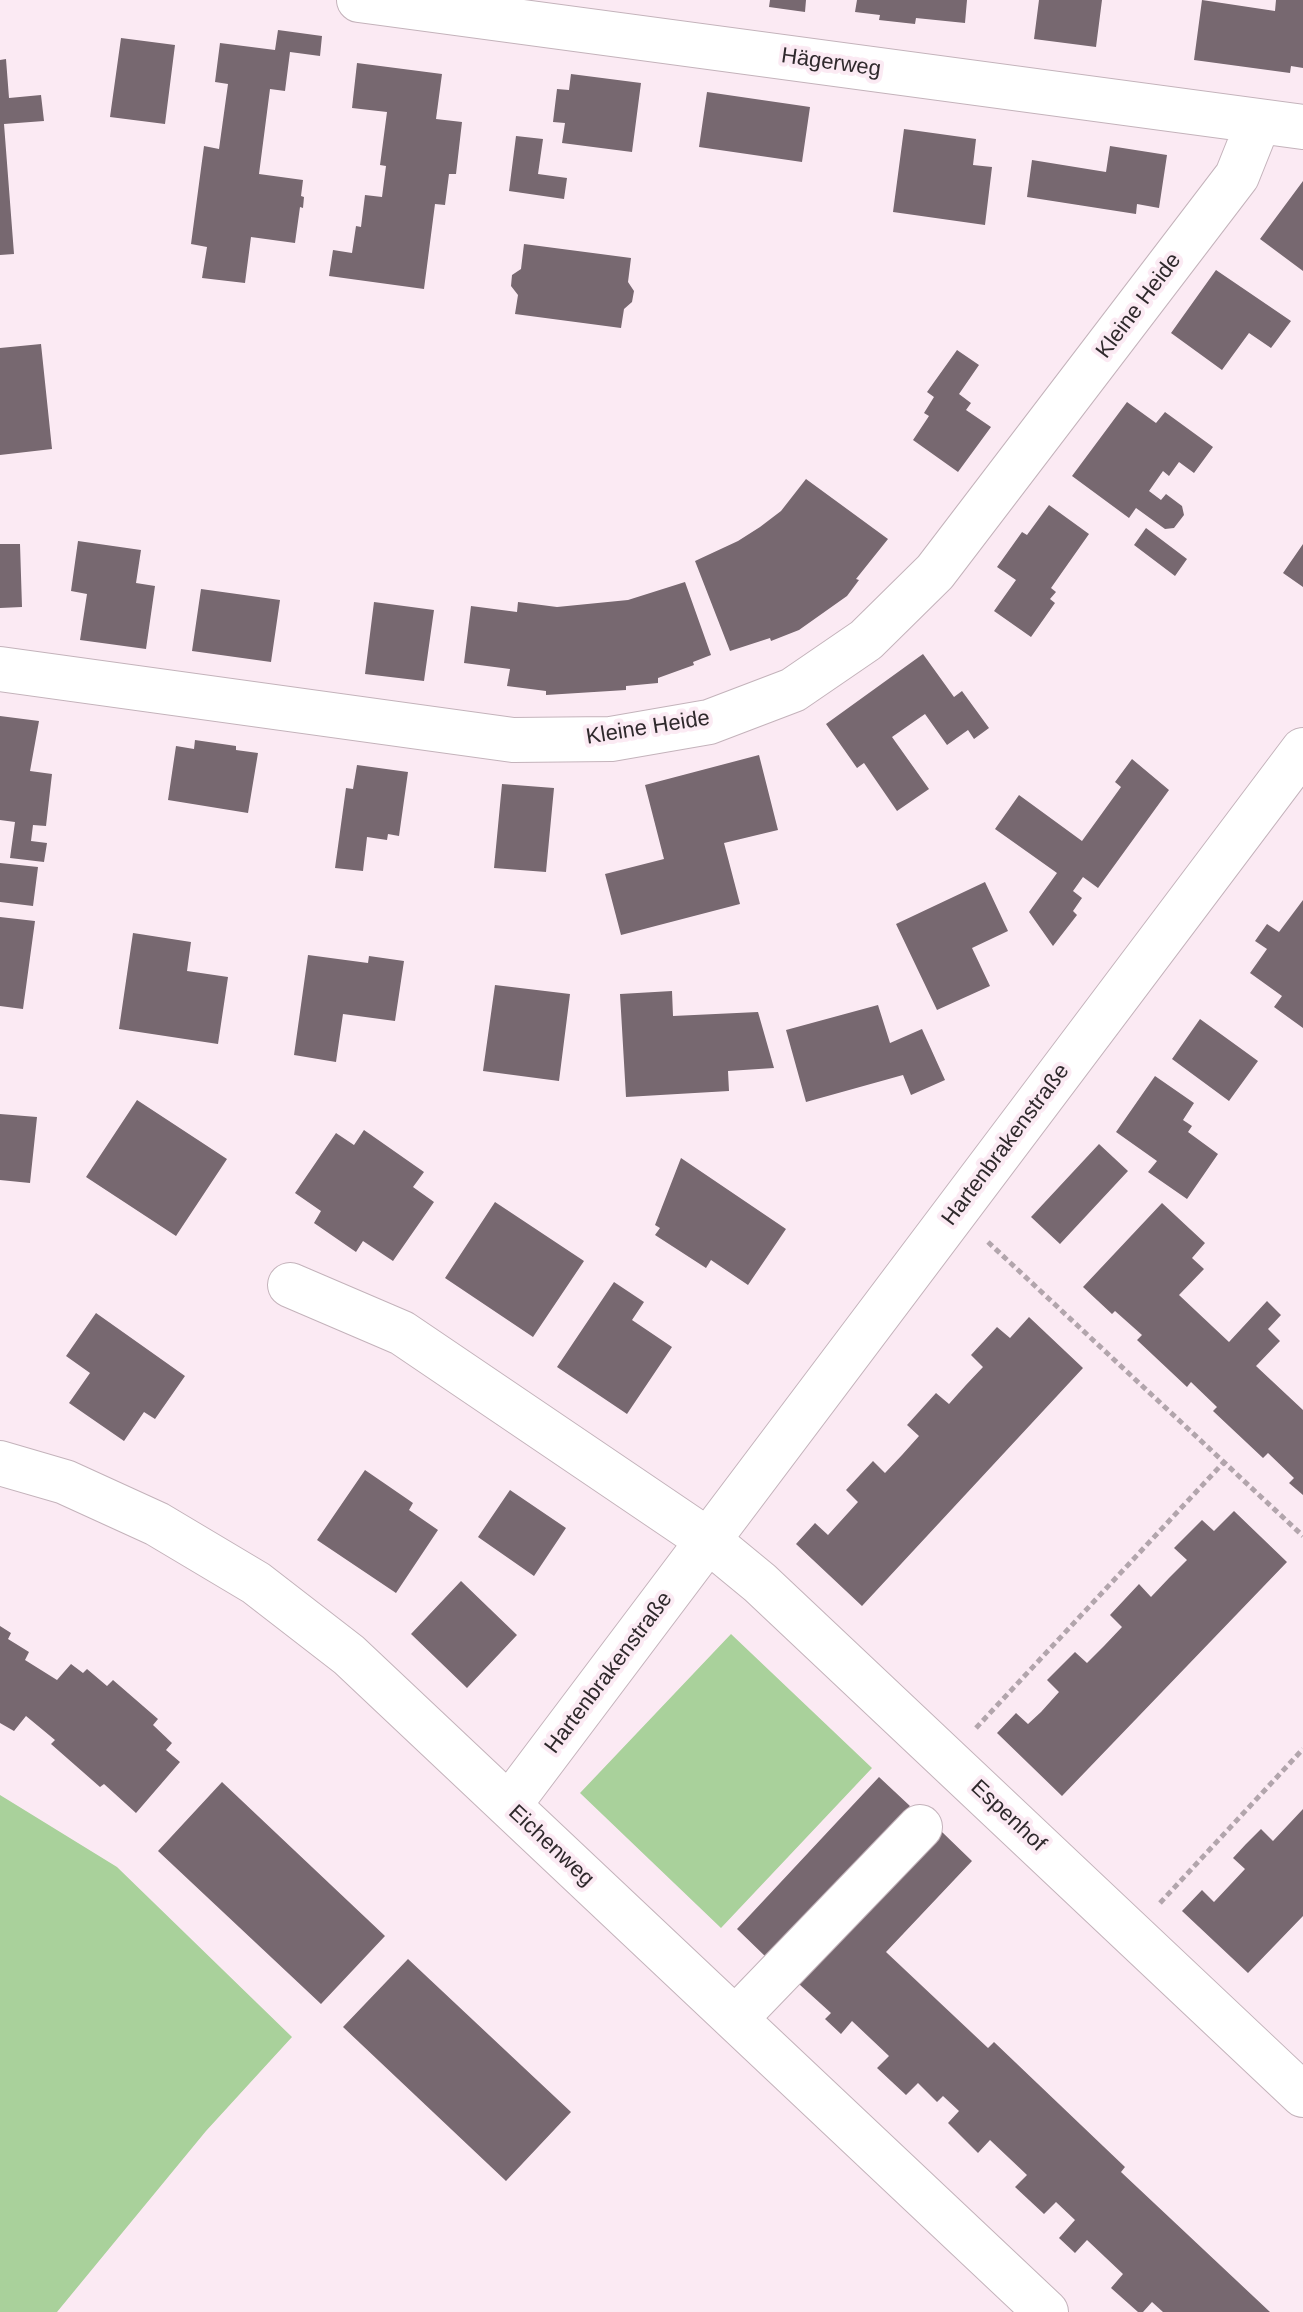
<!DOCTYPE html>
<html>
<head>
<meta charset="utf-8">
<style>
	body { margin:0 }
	canvas { display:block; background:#fbeaf3 }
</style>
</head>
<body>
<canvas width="1303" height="2312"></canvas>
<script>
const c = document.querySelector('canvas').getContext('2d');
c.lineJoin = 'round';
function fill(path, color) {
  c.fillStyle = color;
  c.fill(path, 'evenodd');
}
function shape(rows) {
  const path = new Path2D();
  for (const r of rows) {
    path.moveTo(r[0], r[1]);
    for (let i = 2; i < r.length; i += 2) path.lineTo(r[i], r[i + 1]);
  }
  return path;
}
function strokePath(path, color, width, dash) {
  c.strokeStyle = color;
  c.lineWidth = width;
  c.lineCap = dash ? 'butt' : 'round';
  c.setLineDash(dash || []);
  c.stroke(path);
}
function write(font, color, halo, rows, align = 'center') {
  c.font = font + ' Helvetica,sans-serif';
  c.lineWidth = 8;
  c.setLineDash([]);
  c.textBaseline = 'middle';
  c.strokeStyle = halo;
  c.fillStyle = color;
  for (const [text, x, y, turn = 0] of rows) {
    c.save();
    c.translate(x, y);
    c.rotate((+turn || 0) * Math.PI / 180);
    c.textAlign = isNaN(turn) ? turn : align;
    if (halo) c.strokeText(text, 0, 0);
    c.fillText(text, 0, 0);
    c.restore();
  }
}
const green = shape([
	[731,1634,872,1768,721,1928,580,1793],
	[0,1795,117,1867,292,2037,206,2131,57,2312,0,2312]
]);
const building = shape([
	[770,0,806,0,805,12,769,7],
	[857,0,967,0,965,23,916,18,915,24,879,20,880,15,855,12],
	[1039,0,1102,0,1096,47,1034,39],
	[1202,0,1275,11,1276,0,1303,0,1303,68,1291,66,1290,73,1194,60],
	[278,30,322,36,320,56,290,52,285,91,270,89,259,174,303,180,301,196,304,197,303,208,300,207,295,243,251,237,245,283,202,278,207,247,191,244,204,146,219,149,228,84,215,82,220,43,275,50],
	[121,38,175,45,165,124,110,117],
	[6,59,9,98,41,95,44,121,4,124,14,254,0,255,0,60],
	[357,63,442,74,436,119,462,122,456,174,449,174,445,205,435,204,424,289,329,276,333,250,352,253,356,226,361,227,365,195,382,197,386,166,380,165,387,112,352,108],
	[571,74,641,83,632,152,562,143,565,123,553,122,557,89,569,90],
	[707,92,810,107,802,162,699,147],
	[904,129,976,139,973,165,992,167,985,225,893,212],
	[516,136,543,139,538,174,567,178,564,199,509,191],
	[1110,146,1167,155,1159,208,1137,204,1136,214,1027,197,1032,160,1106,172],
	[1303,181,1303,271,1260,239],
	[524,244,631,258,628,282,634,291,632,302,624,309,621,328,515,314,518,295,511,286,512,275,521,269],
	[1216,270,1291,321,1271,348,1249,333,1222,370,1171,333],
	[41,344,52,449,0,455,0,348],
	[957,350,979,365,959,394,971,403,966,410,991,427,958,472,913,440,929,416,924,413,934,397,927,392],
	[1127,402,1156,423,1165,412,1213,447,1194,473,1179,462,1169,476,1163,471,1149,491,1161,500,1166,494,1182,506,1184,515,1174,528,1165,529,1136,508,1129,518,1072,476],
	[806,479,888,539,856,579,859,580,847,596,799,630,771,641,770,638,730,651,695,561,738,541,760,527,781,511],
	[1049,505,1089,534,1051,588,1056,592,1050,599,1055,603,1031,637,994,611,1016,580,997,567,1022,532,1027,535],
	[1146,528,1187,559,1175,576,1134,545],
	[78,541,141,550,136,583,155,586,146,649,80,640,87,594,71,591],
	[0,544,20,544,22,607,0,608],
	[1303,544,1303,587,1283,573],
	[685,582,711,655,693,662,694,665,658,678,658,683,626,686,626,690,546,695,546,691,507,686,510,669,464,663,471,606,517,612,518,602,557,607,628,600],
	[201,589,280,600,271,662,192,651],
	[374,602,434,610,424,681,365,674],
	[923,654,954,697,962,691,989,728,974,739,968,730,947,745,925,714,892,737,929,789,897,811,864,763,857,768,826,724],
	[0,716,39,721,30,771,52,774,46,826,33,825,31,841,47,843,44,862,10,858,15,822,0,820],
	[195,740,236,746,236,750,258,753,248,813,168,800,176,746,194,749],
	[759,755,778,830,724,843,740,904,621,935,605,874,664,859,645,785],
	[1132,759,1169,790,1098,888,1083,877,1073,891,1082,898,1073,911,1077,915,1053,946,1029,912,1057,873,995,829,1019,795,1082,841,1121,787,1115,782],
	[357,765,408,772,399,836,388,834,387,840,367,837,363,871,335,868,346,788,353,789],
	[502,784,554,788,546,872,494,868],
	[0,863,38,867,33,906,0,902],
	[985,882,1008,931,972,948,990,986,937,1010,896,924],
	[1303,900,1303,1028,1274,1007,1282,996,1250,973,1267,949,1255,941,1267,924,1279,932],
	[0,917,35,921,23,1009,0,1006],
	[133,933,191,942,187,971,228,977,218,1044,119,1029],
	[308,955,368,963,369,956,404,961,395,1021,343,1014,336,1062,294,1055],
	[495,985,570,994,559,1081,483,1071],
	[672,991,673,1016,758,1012,774,1068,728,1071,729,1091,626,1097,620,994],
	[878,1005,890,1043,922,1029,945,1080,911,1095,903,1075,806,1102,786,1030],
	[1200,1019,1258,1061,1229,1101,1172,1059],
	[1155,1076,1194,1103,1183,1120,1192,1126,1188,1132,1218,1154,1187,1199,1148,1172,1157,1161,1116,1132],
	[137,1100,227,1159,176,1236,86,1177],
	[0,1114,37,1117,30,1183,0,1180],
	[364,1130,424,1172,413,1187,434,1202,393,1261,363,1241,356,1252,314,1223,321,1211,295,1193,336,1133,354,1145],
	[1099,1144,1128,1171,1060,1244,1031,1217],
	[681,1158,786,1229,748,1285,711,1260,706,1268,655,1235,660,1228,655,1225],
	[495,1202,584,1261,533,1337,445,1278],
	[1162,1203,1205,1243,1192,1258,1204,1269,1179,1295,1229,1342,1267,1301,1281,1315,1268,1329,1280,1341,1256,1366,1303,1410,1303,1495,1289,1483,1294,1478,1268,1453,1263,1458,1213,1411,1217,1407,1191,1382,1187,1387,1137,1340,1142,1335,1115,1311,1112,1314,1083,1287],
	[614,1282,644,1302,632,1320,672,1347,627,1414,557,1367],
	[96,1313,185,1376,155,1419,144,1412,124,1441,69,1403,90,1373,66,1356],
	[1029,1317,1083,1368,862,1606,796,1544,815,1523,828,1535,858,1502,846,1490,873,1461,885,1473,902,1455,919,1436,907,1425,936,1393,949,1404,966,1385,983,1367,971,1355,997,1327,1010,1338],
	[365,1470,413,1503,409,1510,438,1530,396,1593,317,1540],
	[510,1490,566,1528,534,1576,478,1537],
	[1234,1511,1287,1562,1062,1796,997,1733,1016,1713,1028,1724,1041,1712,1059,1692,1047,1680,1075,1652,1087,1663,1104,1646,1122,1627,1110,1615,1139,1584,1151,1597,1169,1578,1187,1560,1174,1548,1202,1520,1214,1531],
	[461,1581,517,1635,467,1688,411,1634],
	[0,1626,11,1633,8,1639,29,1652,25,1660,57,1680,71,1664,83,1673,87,1669,107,1686,113,1680,158,1719,153,1725,172,1743,166,1750,180,1762,136,1813,104,1784,100,1787,51,1744,55,1740,26,1716,14,1731,0,1723],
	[879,1777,910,1806,767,1958,737,1929],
	[222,1782,385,1936,321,2004,158,1851],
	[1303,1809,1303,1916,1248,1973,1182,1911,1202,1890,1214,1902,1245,1869,1233,1858,1246,1844,1261,1829,1273,1841],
	[942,1832,972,1861,886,1952,988,2048,994,2042,1125,2167,1121,2172,1270,2312,1163,2312,1152,2302,1143,2312,1138,2312,1111,2288,1123,2274,1087,2240,1075,2253,1059,2238,1075,2220,1056,2202,1044,2214,1015,2187,1027,2175,990,2140,978,2153,948,2123,959,2111,943,2096,937,2102,918,2083,906,2095,877,2068,889,2056,852,2021,841,2034,825,2019,831,2013,799,1984],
	[408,1959,571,2112,506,2181,343,2027]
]);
const path = shape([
	[988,1242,1303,1536],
	[976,1728,1224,1462],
	[1160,1903,1303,1749]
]);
const minor = shape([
	[359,0,1303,127],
	[0,669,513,740,611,739,709,722,793,690,866,640,935,572,1237,176,1259,121],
	[290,1285,402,1333,709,1541,760,1583,1303,2095],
	[0,1463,65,1482,157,1524,256,1583,349,1655,1046,2312],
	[509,1805,1303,750],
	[735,2019,920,1827]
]);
const streetNames = [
	["Hägerweg",831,63,8],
	["Kleine Heide",1139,306,-53],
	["Kleine Heide",648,728,-9],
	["Hartenbrakenstraße",1006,1145,-53],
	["Hartenbrakenstraße",609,1673,-53],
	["Espenhof",1008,1816,43],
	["Eichenweg",551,1846,43]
];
fill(green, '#a9d19b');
fill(building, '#776870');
strokePath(minor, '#c4b3bb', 46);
strokePath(path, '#b2a5ac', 5, [6, 4]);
strokePath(minor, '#fff', 44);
write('22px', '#2f292c', '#fbeaf3', streetNames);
</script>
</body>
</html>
